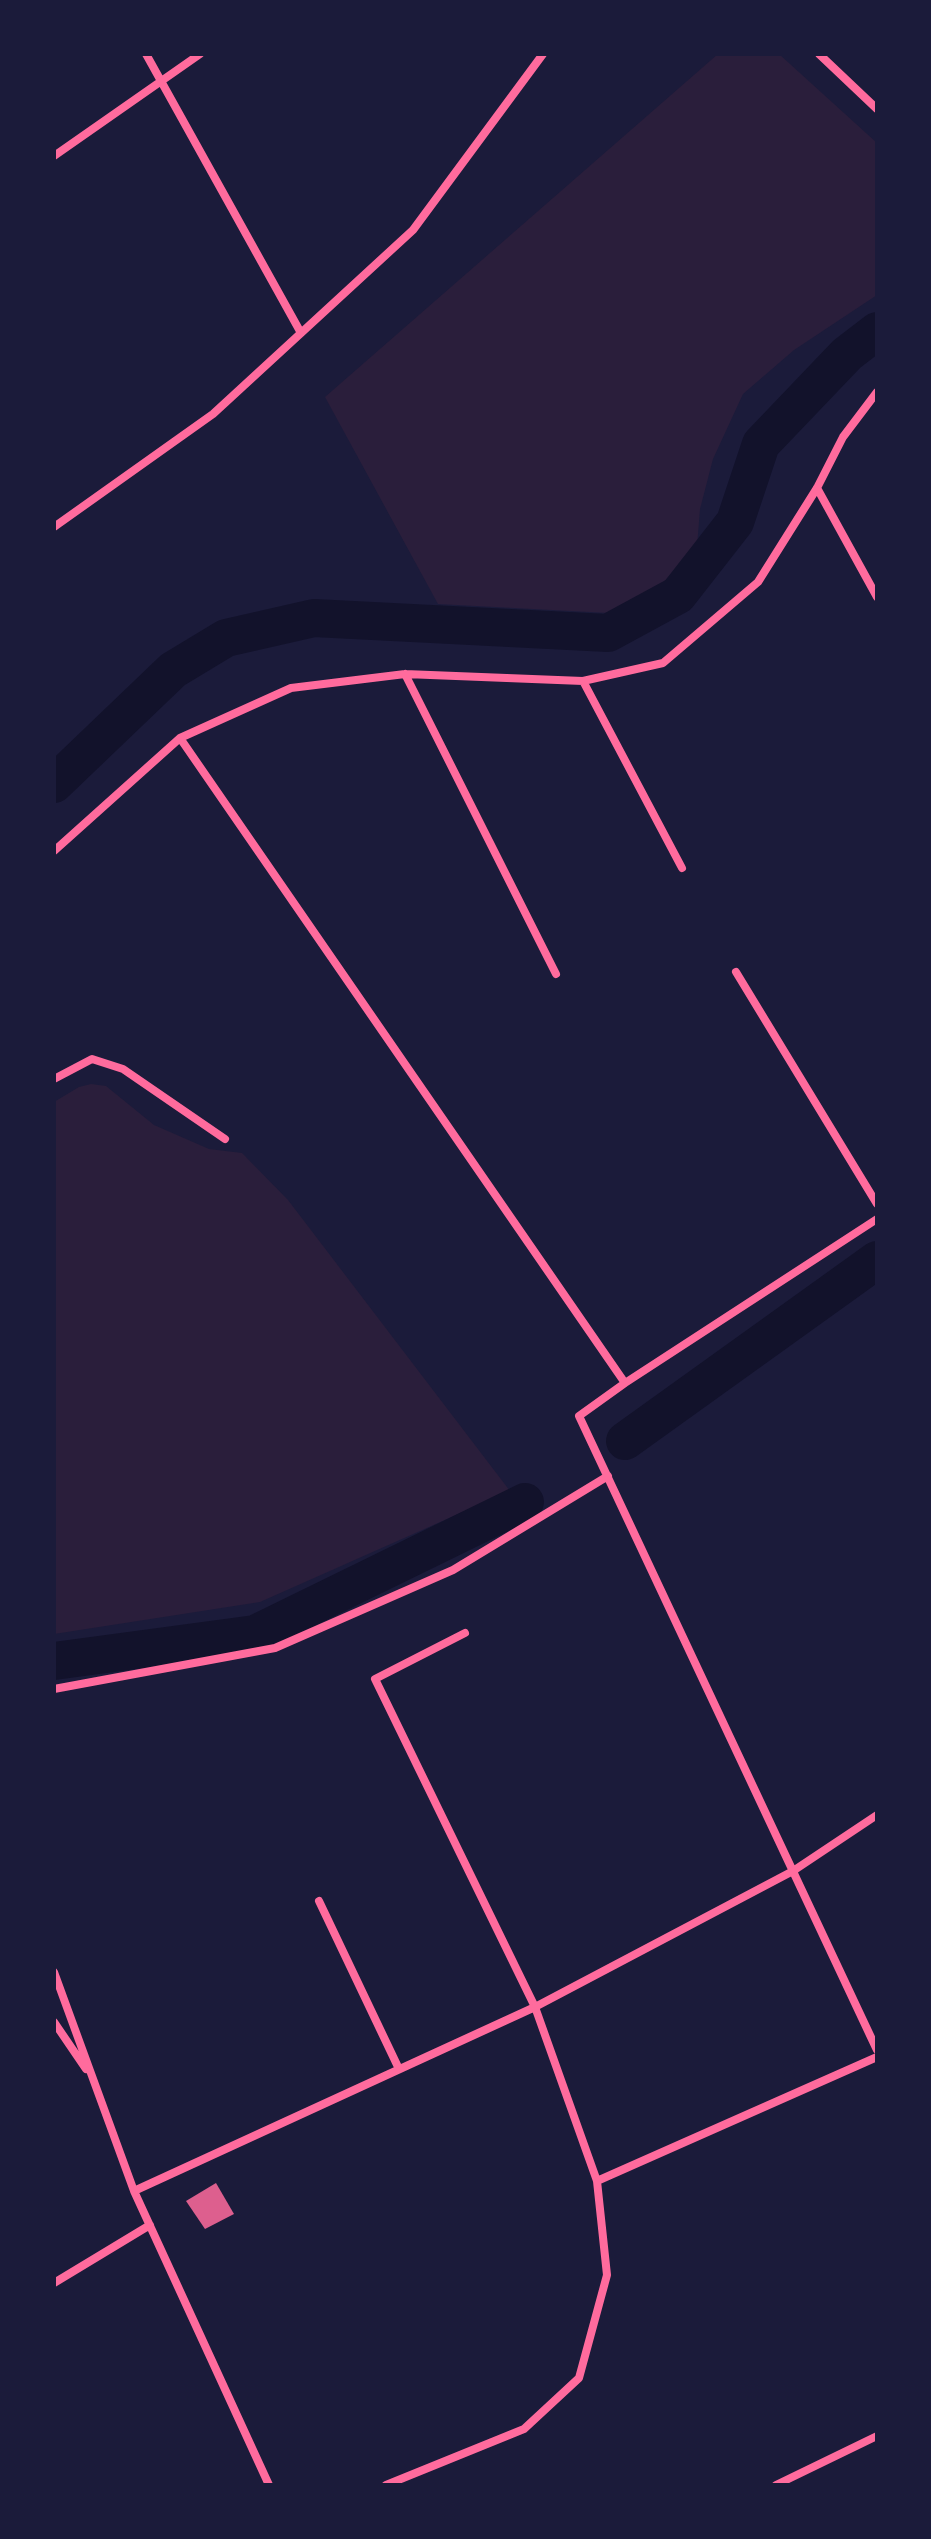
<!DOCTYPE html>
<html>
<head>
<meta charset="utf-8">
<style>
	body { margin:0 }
	#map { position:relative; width:931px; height:2539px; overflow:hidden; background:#1b1b3a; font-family:Mulish,sans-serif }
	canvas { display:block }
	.frame { position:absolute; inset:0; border:56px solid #1b1b3a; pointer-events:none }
</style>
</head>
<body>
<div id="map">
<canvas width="931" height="2539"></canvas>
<div class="frame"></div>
</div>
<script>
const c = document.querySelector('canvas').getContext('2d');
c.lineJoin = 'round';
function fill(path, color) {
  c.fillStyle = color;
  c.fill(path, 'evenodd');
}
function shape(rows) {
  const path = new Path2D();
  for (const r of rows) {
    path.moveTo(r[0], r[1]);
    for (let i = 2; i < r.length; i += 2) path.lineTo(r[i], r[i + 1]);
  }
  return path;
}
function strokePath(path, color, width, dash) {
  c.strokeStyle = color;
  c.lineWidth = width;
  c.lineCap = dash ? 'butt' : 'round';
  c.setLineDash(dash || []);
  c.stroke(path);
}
const green = shape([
	[718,54,779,54,877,143,877,295,794,350,743,394,713,459,700,509,697,547,663,583,609,613,438,604,325,397],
	[91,1084,106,1086,154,1125,209,1149,242,1153,288,1200,510,1491,260,1602,54,1634,54,1102,79,1087]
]);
const canal = shape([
	[54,784,173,670,226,638,314,618,608,633,678,595,735,522,761,444,847,354,877,331],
	[625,1441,877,1260],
	[54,1661,255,1634,525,1502]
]);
const building = shape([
	[216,2183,234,2214,205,2229,186,2201]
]);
const minor = shape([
	[146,54,301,333],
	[819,54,877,109],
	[54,156,200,54],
	[817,488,877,597],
	[54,527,213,414,413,230,543,54],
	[405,674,556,974],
	[583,681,682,868],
	[180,738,625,1383],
	[54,851,180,738,291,688,405,674,583,681,663,663,758,582,817,488,843,437,877,392],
	[736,972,877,1204],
	[54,1079,92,1059,123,1069,225,1139],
	[877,1219,625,1383,579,1416,877,2050],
	[54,1689,275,1648,453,1570,608,1476],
	[319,1901,399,2069],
	[54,1972,134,2191,269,2485],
	[54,2022,86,2069],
	[597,2181,877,2057],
	[134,2191,535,2007,793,1871,877,1815],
	[54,2283,150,2225],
	[386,2485,524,2429,579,2378,607,2275,597,2181,535,2007,375,1679,465,1633],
	[776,2485,877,2436]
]);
fill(green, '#2a1e3b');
strokePath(canal, '#12122b', 38);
fill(building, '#dd5f8e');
strokePath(minor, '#ff6b9d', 8);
</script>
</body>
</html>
